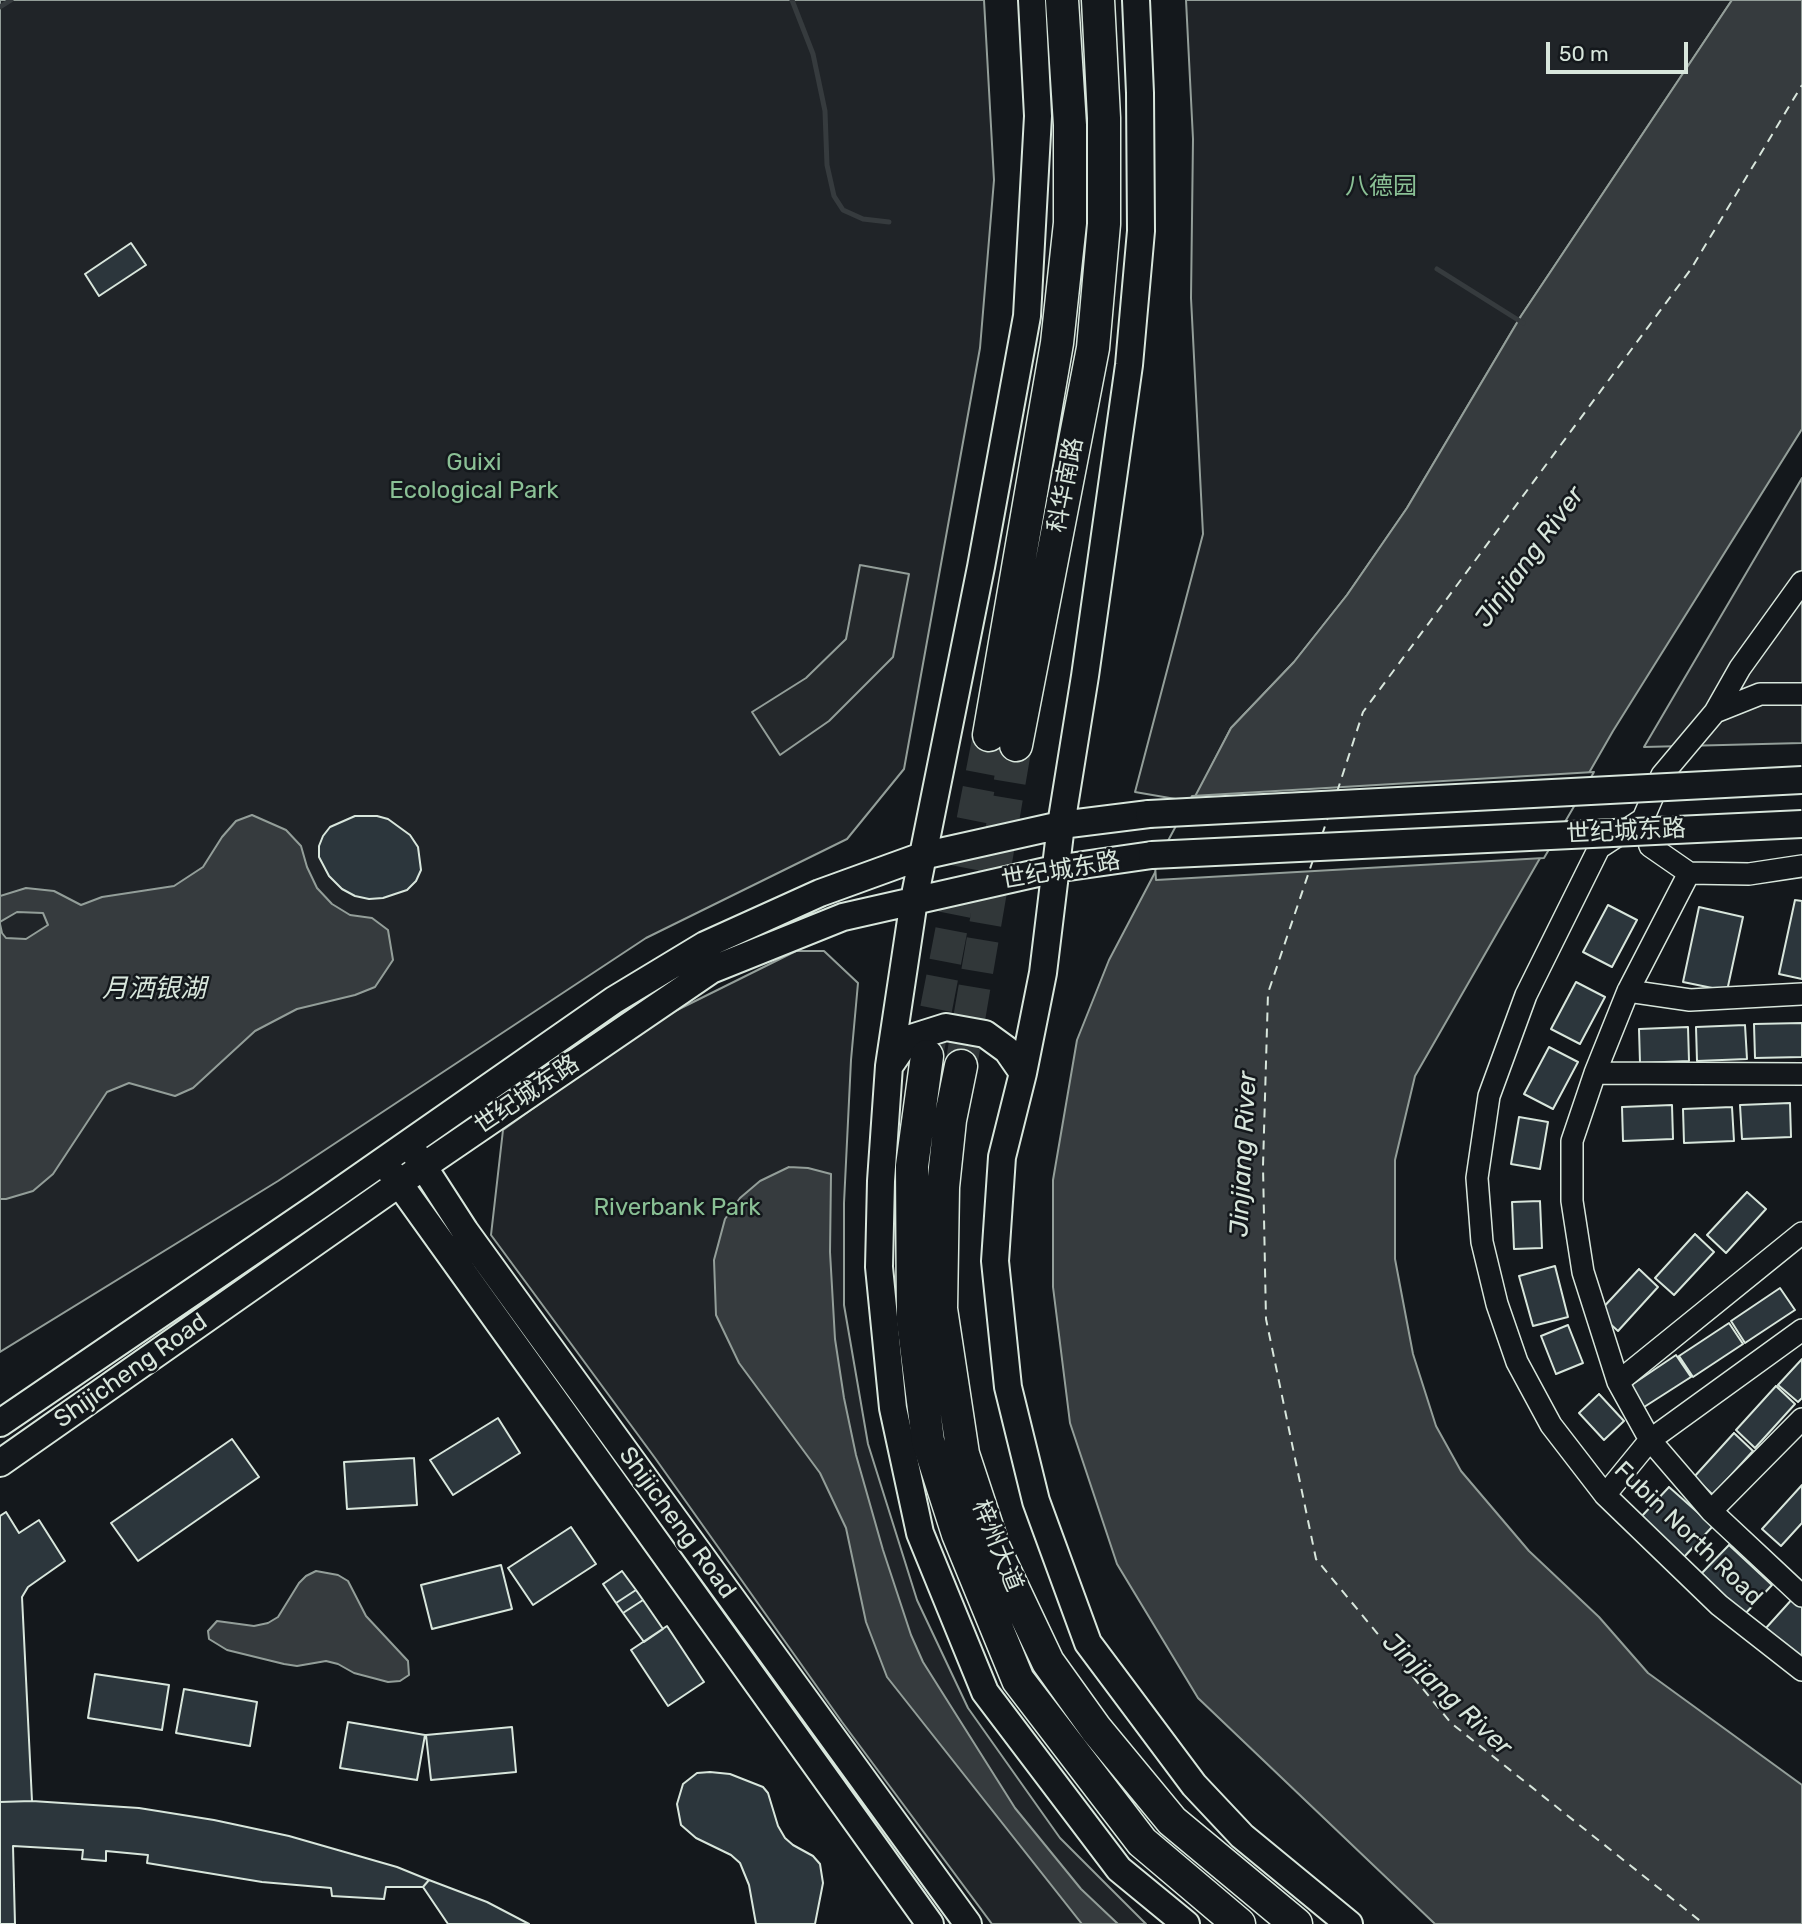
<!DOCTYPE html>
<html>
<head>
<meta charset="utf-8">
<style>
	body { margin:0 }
	#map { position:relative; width:1802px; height:1924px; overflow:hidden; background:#14181c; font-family:Rubik,sans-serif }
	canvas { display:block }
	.scale { position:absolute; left:1546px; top:42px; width:142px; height:32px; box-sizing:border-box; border:4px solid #d8e6dc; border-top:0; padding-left:9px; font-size:21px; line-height:24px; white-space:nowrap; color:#d8e6dc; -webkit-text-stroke:5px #14181c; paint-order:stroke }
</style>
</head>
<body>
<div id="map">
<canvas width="1802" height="1924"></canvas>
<div class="scale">50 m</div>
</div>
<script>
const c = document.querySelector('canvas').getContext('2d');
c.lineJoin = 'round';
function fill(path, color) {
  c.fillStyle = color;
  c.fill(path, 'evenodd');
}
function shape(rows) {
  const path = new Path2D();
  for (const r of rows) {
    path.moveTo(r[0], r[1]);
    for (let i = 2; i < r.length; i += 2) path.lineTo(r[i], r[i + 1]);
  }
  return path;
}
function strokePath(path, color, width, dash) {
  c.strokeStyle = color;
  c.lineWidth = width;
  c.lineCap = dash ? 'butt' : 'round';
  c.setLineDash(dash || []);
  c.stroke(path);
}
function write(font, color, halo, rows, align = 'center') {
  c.font = font + ' Rubik,"Noto Sans SC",sans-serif';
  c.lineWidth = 5;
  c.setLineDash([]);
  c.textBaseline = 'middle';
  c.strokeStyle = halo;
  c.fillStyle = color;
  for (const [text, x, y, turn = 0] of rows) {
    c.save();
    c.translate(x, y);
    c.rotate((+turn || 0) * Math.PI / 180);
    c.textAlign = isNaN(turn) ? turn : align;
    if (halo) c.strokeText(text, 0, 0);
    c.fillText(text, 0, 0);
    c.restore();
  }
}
const green = shape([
	[0,0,984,0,994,180,980,348,904,769,847,839,646,938,278,1181,0,1352,0,0],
	[1186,0,1732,0,1521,316,1407,508,1347,595,1294,662,1231,728,1193,802,1135,792,1203,534,1191,298,1193,139,1186,0],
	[1802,478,1802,743,1644,747,1802,478],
	[796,951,824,951,858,983,851,1060,844,1203,844,1305,868,1444,917,1600,968,1708,1060,1838,1146,1924,992,1924,842,1722,655,1458,491,1235,503,1130,651,1023,796,951]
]);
const parking = shape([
	[860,565,909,574,893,657,829,721,780,755,752,712,806,678,846,639,860,565]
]);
const water = shape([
	[1732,0,1802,0,1802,429,1613,731,1415,1076,1395,1160,1395,1259,1413,1354,1436,1426,1461,1471,1529,1551,1599,1617,1648,1673,1802,1785,1802,1924,1435,1924,1198,1698,1117,1564,1070,1423,1053,1287,1053,1180,1077,1040,1109,960,1231,728,1294,662,1347,595,1407,508,1521,316,1732,0],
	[252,815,286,830,301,846,307,867,317,888,332,904,350,915,372,918,388,930,393,960,375,987,355,995,297,1009,255,1031,193,1088,175,1096,129,1083,107,1092,53,1174,33,1191,6,1199,0,1199,0,924,2,933,6,938,26,939,48,925,43,913,17,912,0,922,0,896,26,888,54,891,81,905,102,897,174,886,203,867,222,837,236,821,252,815],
	[789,1167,808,1168,831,1174,830,1252,835,1339,844,1398,856,1455,883,1550,911,1635,923,1662,1015,1808,1081,1889,1118,1924,1082,1924,887,1677,866,1622,846,1528,820,1473,739,1363,716,1315,714,1260,725,1219,740,1198,760,1181,789,1167],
	[316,1571,338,1575,348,1581,366,1616,408,1661,409,1675,400,1681,388,1682,354,1673,338,1664,326,1661,297,1666,284,1664,227,1650,209,1639,208,1631,217,1621,254,1626,268,1623,278,1617,299,1583,306,1576,316,1571]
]);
const pier = shape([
	[1594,772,1544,858,1156,880,1155,865,1192,796,1594,772]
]);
const stream = shape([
	[792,0,813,54,825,111,827,165,834,196,843,210,863,219,889,222],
	[0,7,11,0],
	[1437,269,1523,323]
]);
const ferry = shape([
	[1337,792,1363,712,1691,269,1802,85],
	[1322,835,1328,817],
	[1313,860,1268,993,1263,1166,1266,1319,1316,1559,1451,1723,1704,1924]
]);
const building = shape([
	[131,243,146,265,99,296,85,274,131,243],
	[355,816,377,816,388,819,410,835,418,847,421,870,416,881,407,890,383,898,369,899,355,896,342,889,329,876,319,857,319,846,323,836,330,827,355,816],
	[1795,900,1802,901,1802,979,1779,974,1795,900],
	[1608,905,1637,920,1612,967,1583,952,1608,905],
	[1699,907,1743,917,1727,991,1683,982,1699,907],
	[1576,982,1605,997,1580,1044,1551,1029,1576,982],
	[1802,1023,1802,1057,1755,1058,1754,1024,1802,1023],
	[1745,1025,1747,1059,1697,1061,1696,1027,1745,1025],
	[1688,1027,1689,1061,1640,1063,1639,1029,1688,1027],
	[1549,1047,1578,1062,1553,1109,1524,1094,1549,1047],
	[1790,1103,1791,1137,1742,1139,1740,1105,1790,1103],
	[1672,1105,1673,1139,1623,1141,1622,1107,1672,1105],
	[1732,1107,1734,1141,1684,1143,1683,1109,1732,1107],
	[1519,1117,1548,1122,1540,1169,1511,1164,1519,1117],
	[1747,1192,1766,1209,1726,1253,1707,1235,1747,1192],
	[1540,1201,1542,1248,1514,1249,1512,1202,1540,1201],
	[1695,1234,1714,1252,1674,1295,1655,1278,1695,1234],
	[1555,1266,1568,1317,1533,1326,1519,1276,1555,1266],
	[1639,1269,1658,1287,1618,1331,1598,1313,1639,1269],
	[1780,1288,1795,1310,1745,1343,1731,1321,1780,1288],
	[1729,1323,1743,1344,1693,1377,1679,1356,1729,1323],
	[1568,1325,1583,1363,1556,1374,1541,1336,1568,1325],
	[1676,1355,1691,1377,1641,1409,1627,1388,1676,1355],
	[1802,1359,1802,1398,1798,1402,1778,1385,1802,1359],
	[1776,1386,1795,1404,1755,1448,1736,1430,1776,1386],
	[1599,1394,1624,1421,1604,1440,1579,1413,1599,1394],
	[498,1418,520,1453,453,1495,430,1460,498,1418],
	[1734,1433,1753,1451,1713,1495,1694,1477,1734,1433],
	[232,1439,259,1477,138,1561,111,1523,232,1439],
	[414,1458,417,1505,347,1509,344,1462,414,1458],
	[1802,1485,1802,1523,1781,1546,1762,1529,1802,1485],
	[1669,1487,1713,1526,1684,1557,1641,1517,1669,1487],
	[6,1512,19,1533,39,1520,65,1561,28,1587,22,1597,32,1801,0,1802,0,1516,6,1512],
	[571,1527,596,1564,533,1605,508,1568,571,1527],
	[1729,1545,1772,1585,1744,1615,1700,1575,1729,1545],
	[501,1565,512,1609,432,1629,421,1585,501,1565],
	[622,1571,636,1590,616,1603,603,1584,622,1571],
	[636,1590,643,1600,623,1613,616,1603,636,1590],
	[1794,1597,1802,1604,1802,1661,1766,1628,1794,1597],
	[643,1600,663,1629,644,1642,623,1613,643,1600],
	[667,1626,704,1682,668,1706,631,1650,667,1626],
	[95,1674,169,1685,162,1730,88,1718,95,1674],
	[184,1689,257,1702,250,1746,176,1733,184,1689],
	[348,1722,425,1735,417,1780,340,1768,348,1722],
	[512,1727,516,1772,431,1780,426,1735,512,1727],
	[710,1772,730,1774,763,1787,768,1793,778,1826,785,1838,793,1845,813,1856,820,1864,823,1883,815,1924,756,1924,749,1885,740,1863,731,1855,696,1838,681,1825,677,1804,683,1784,697,1773,710,1772],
	[32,1801,139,1808,214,1820,289,1836,397,1867,429,1880,423,1887,386,1887,384,1899,332,1896,331,1888,262,1882,147,1863,148,1855,106,1851,106,1861,82,1859,83,1850,13,1846,15,1924,0,1924,0,1802,32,1801],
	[429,1880,487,1902,529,1924,448,1924,423,1887,429,1880]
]);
const highwayTunnel = shape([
	[927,1056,989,735],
	[961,1066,1016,745]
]);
const minor = shape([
	[1802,694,1760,694,1715,712,1662,775,1643,819,1599,848,1526,995,1489,1096,1477,1178,1482,1242,1497,1304,1517,1362,1551,1425,1605,1495,1719,1605,1802,1670],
	[1715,712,1740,668,1802,582],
	[1643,819,1650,846,1689,873],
	[1689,873,1628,991,1595,1073,1572,1141,1572,1201,1583,1272,1618,1382,1650,1440,1711,1511,1802,1596],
	[1689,873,1749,874,1802,866],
	[1628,991,1690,1000,1802,994],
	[1595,1073,1802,1074],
	[1618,1382,1802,1233],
	[1605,1495,1650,1440,1802,1330],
	[1711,1511,1802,1419]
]);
const major = shape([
	[1032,0,1038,116,1027,316,981,567,914,900,889,1066,881,1181,879,1267,893,1408,920,1533,985,1692,1119,1869,1186,1924],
	[1136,0,1140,93,1141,231,1129,365,1085,676,1061,825,1043,973,1023,1073,1002,1157,995,1261,1008,1387,1036,1501,1088,1643,1194,1785,1242,1836,1349,1924],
	[890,1065,908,1039,946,1027,985,1034,1007,1050,1023,1073],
	[414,1152,465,1231,968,1924],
	[388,1168,930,1924],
	[0,1423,320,1205,614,1000,705,945,820,893,922,856,1061,825,1149,814],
	[0,1463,424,1166,711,970,843,917,1055,869,1152,855]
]);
const highway = shape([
	[989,735,1057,343,1070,223,1070,125,1062,0],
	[1016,745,1093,348,1104,224,1104,118,1098,0],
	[927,1056,912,1166,913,1321,928,1441,958,1534,1018,1680,1142,1842,1239,1924],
	[961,1066,950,1120,943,1187,941,1309,963,1454,994,1548,1048,1662,1096,1729,1172,1821,1296,1924]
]);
const majorBridge = shape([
	[1149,814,1802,780],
	[1152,855,1802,824]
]);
const parkNames = [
	["八德园",1381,187],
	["Guixi",474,463],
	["Ecological Park",474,491],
	["Riverbank Park",677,1208]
];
const streetNames = [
	["科华南路",1066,485,-79],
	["世纪城东路",1626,832,-3],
	["世纪城东路",1061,871,-10],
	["世纪城东路",527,1095,-34],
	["Shijicheng Road",131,1371,-35],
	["Shijicheng Road",677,1523,54],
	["Fubin North Road",1688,1534,44],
	["梓州大道",997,1546,68]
];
const waterNames = [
	["Jinjiang River",1530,557,-54],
	["月洒银湖",154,989],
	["Jinjiang River",1244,1154,-87],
	["Jinjiang River",1447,1695,43]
];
fill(green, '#202428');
strokePath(green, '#939e99', 2);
fill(parking, '#24282b');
strokePath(parking, '#939e99', 2);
fill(water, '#363b3e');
strokePath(water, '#939e99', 2);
fill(pier, '#14181c');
strokePath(pier, '#939e99', 2);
strokePath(stream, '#363b3e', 5);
strokePath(ferry, '#d8e6dc', 2, [9, 7]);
fill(building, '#2c363c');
strokePath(building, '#d8e6dc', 2);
strokePath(highwayTunnel, '#313739', 32, [32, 16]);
strokePath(minor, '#d8e6dc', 24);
strokePath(major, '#d8e6dc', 30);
strokePath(highway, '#d8e6dc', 35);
strokePath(minor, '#14181c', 21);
strokePath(major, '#14181c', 26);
strokePath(highway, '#14181c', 32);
strokePath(majorBridge, '#d8e6dc', 30, []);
strokePath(majorBridge, '#14181c', 26);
write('24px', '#8ac095', '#14181c', parkNames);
write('24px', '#d8e6dc', '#14181c', streetNames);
write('italic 26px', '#d8e6dc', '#14181c', waterNames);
</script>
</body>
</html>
